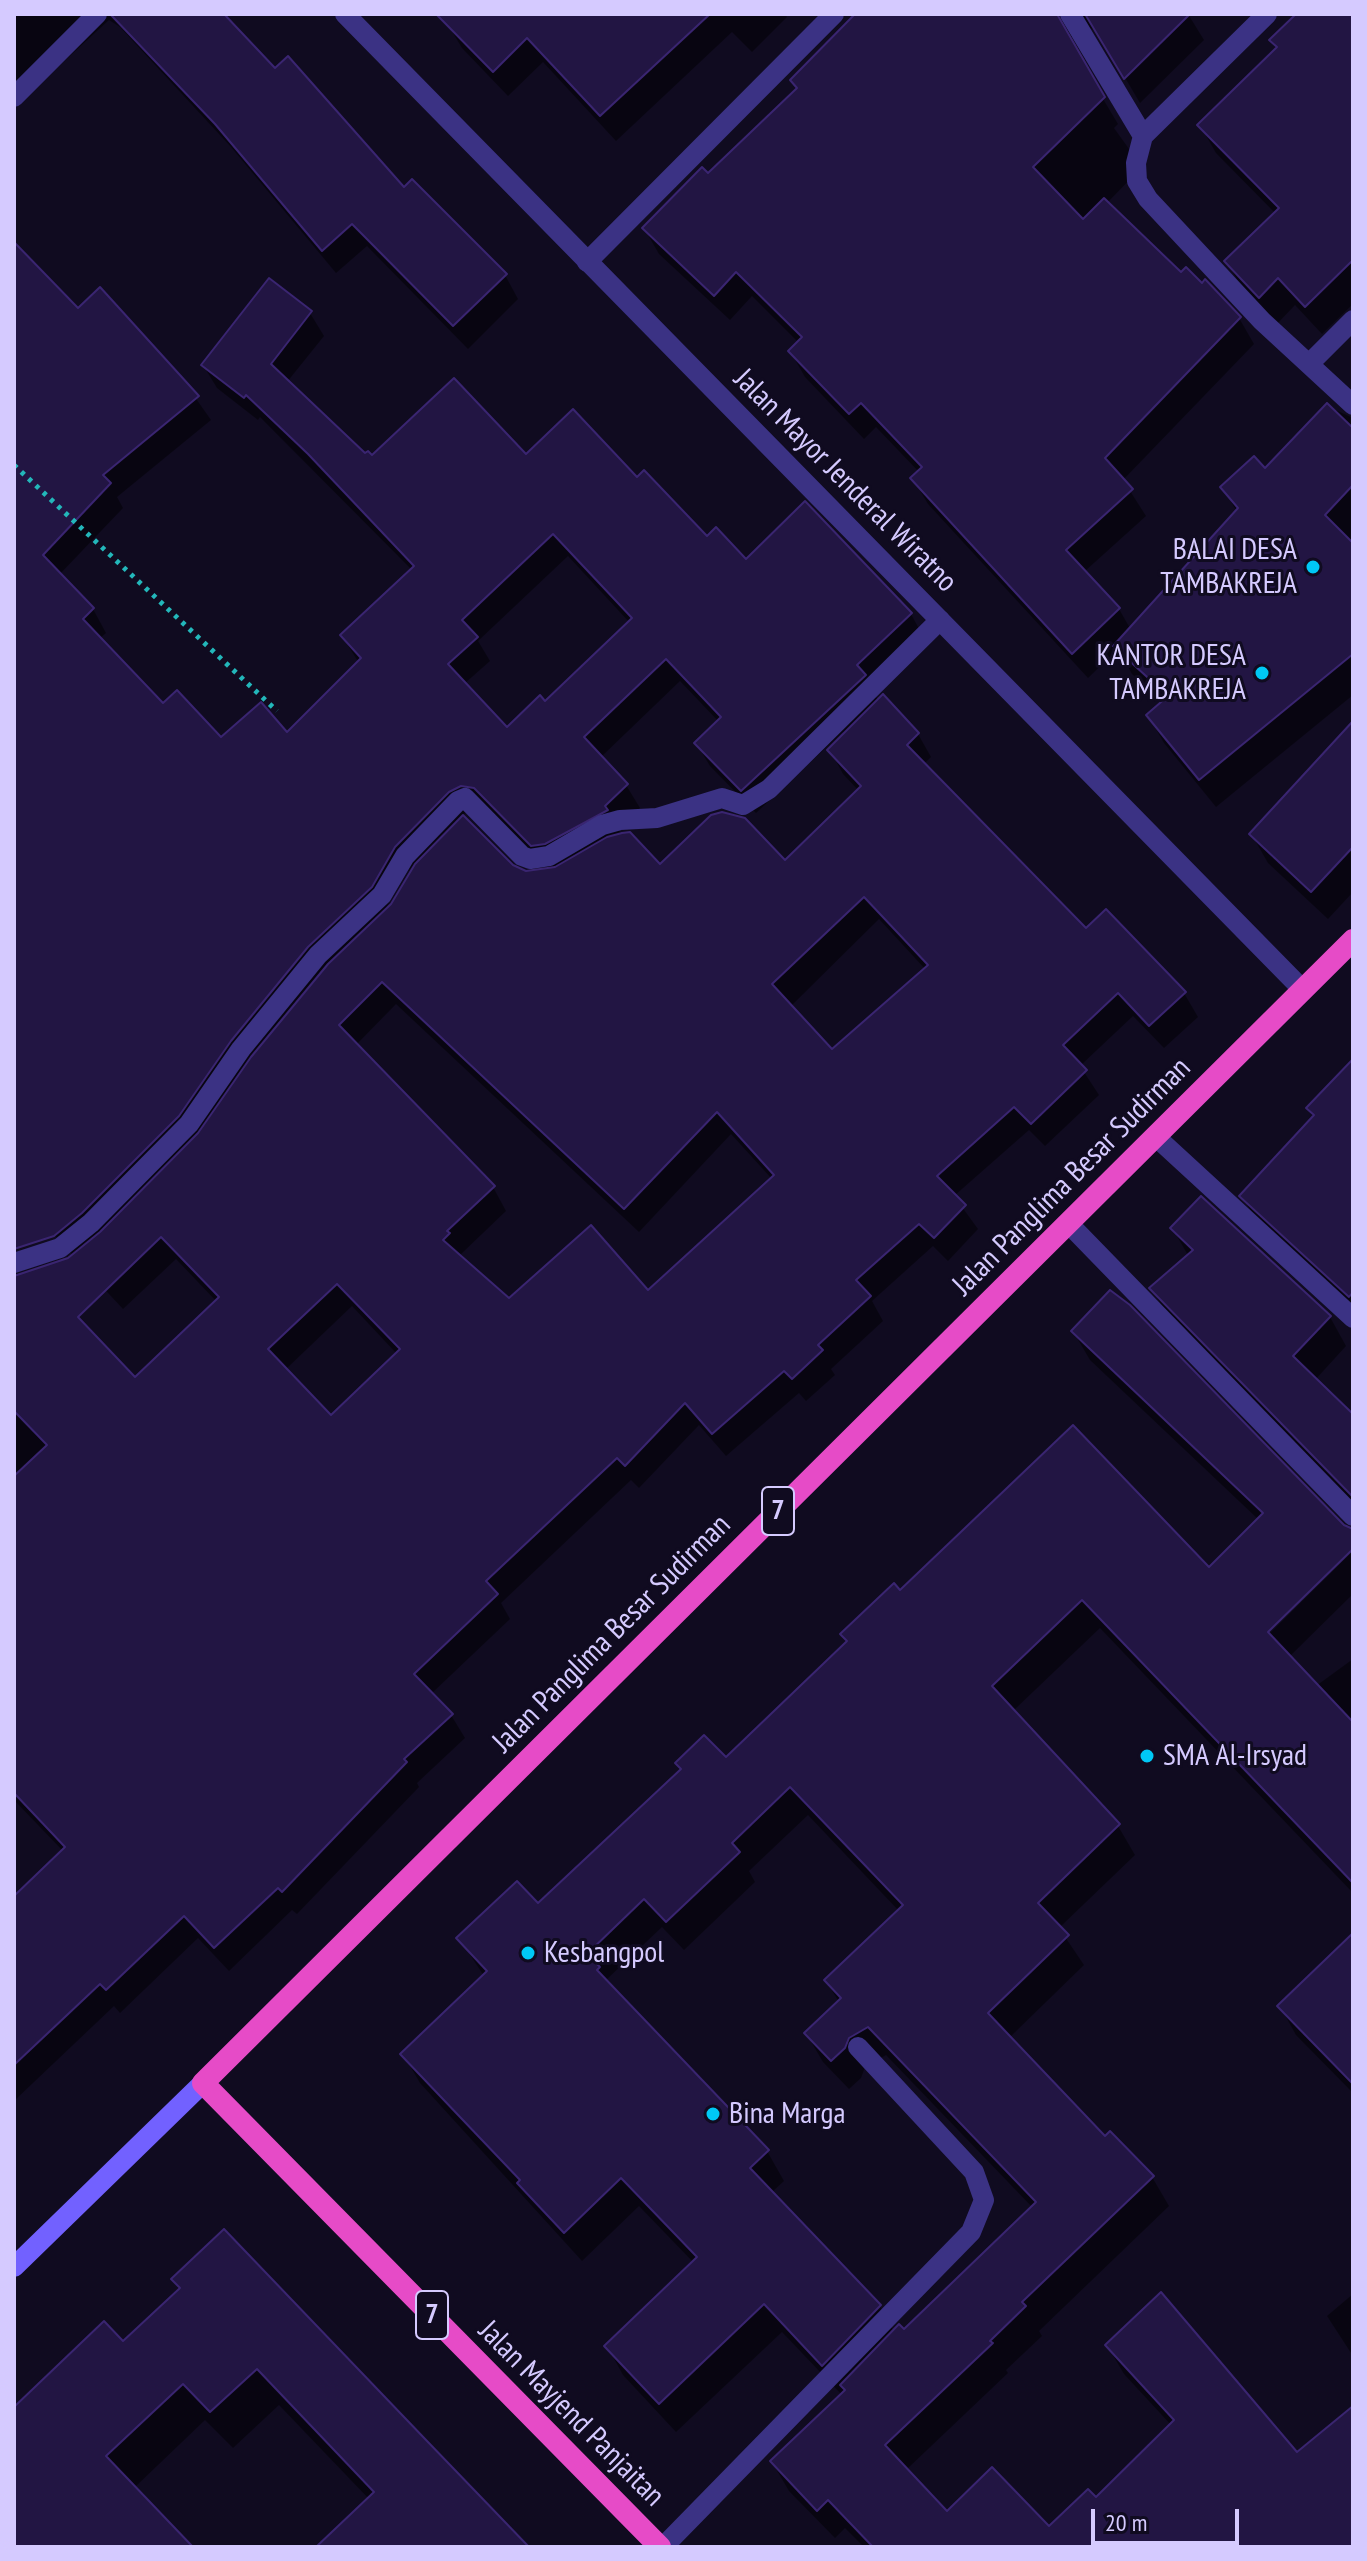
<!DOCTYPE html>
<html>
<head>
<meta charset="utf-8">
<style>
	body { margin:0 }
	#map { position:relative; width:1367px; height:2561px; overflow:hidden; background:#100b20; font-family:"PT Sans Narrow",sans-serif }
	canvas { display:block }
	.frame { position:absolute; inset:0; border:16px solid #d5caff; pointer-events:none }
	.scale { position:absolute; left:1091px; top:2509px; width:148px; height:36px; box-sizing:border-box; border:4px solid #d5caff; border-top:0; padding-left:10px; font-size:24px; line-height:28px; white-space:nowrap; color:#d5caff; -webkit-text-stroke:6px #100b20; paint-order:stroke }
</style>
</head>
<body>
<div id="map">
<canvas width="1367" height="2561"></canvas>
<div class="frame"></div>
<div class="scale">20 m</div>
</div>
<script>
const c = document.querySelector('canvas').getContext('2d');
c.lineJoin = 'round';
function fill(path, color) {
  c.fillStyle = color;
  c.fill(path, 'evenodd');
}
function shape(rows) {
  const path = new Path2D();
  for (const r of rows) {
    path.moveTo(r[0], r[1]);
    for (let i = 2; i < r.length; i += 2) path.lineTo(r[i], r[i + 1]);
  }
  return path;
}
function strokePath(path, color, width, dash) {
  c.strokeStyle = color;
  c.lineWidth = width;
  c.lineCap = dash ? 'butt' : 'round';
  c.setLineDash(dash || []);
  c.stroke(path);
}
function write(font, color, halo, rows, align = 'center') {
  c.font = font + ' "PT Sans Narrow",sans-serif';
  c.lineWidth = 6;
  c.setLineDash([]);
  c.textBaseline = 'middle';
  c.strokeStyle = halo;
  c.fillStyle = color;
  for (const [text, x, y, turn = 0] of rows) {
    c.save();
    c.translate(x, y);
    c.rotate((+turn || 0) * Math.PI / 180);
    c.textAlign = isNaN(turn) ? turn : align;
    if (halo) c.strokeText(text, 0, 0);
    c.fillText(text, 0, 0);
    c.restore();
  }
}
const shadow = shape([
	[14,14,221,14,275,70,404,190,505,275,518,299,468,349,367,246,336,273,231,147,120,27,109,20,14,107],
	[456,14,785,14,787,17,752,52,732,32,616,141,543,62,508,96,462,48,447,23],
	[855,14,1188,14,1204,40,1140,103,1098,32,1085,26,1072,35,1072,47,1118,124,1114,128,1142,167,1107,203,1181,275,1239,318,1254,344,1123,480,1146,516,1084,572,1119,609,1131,630,1237,512,1223,488,1265,471,1327,406,1353,418,1353,695,1216,807,1164,743,1148,715,1163,703,1132,674,1118,649,1088,678,928,504,913,479,919,472,876,427,864,439,805,377,790,351,799,343,752,296,730,320,659,254,644,228,708,176,798,90,792,80],
	[1299,14,1353,14,1353,304,1322,334,1295,305,1276,325,1243,290,1227,262,1276,214,1216,153,1200,125,1278,50,1272,40],
	[14,253,78,311,100,290,173,366,211,420,117,497,123,508,59,575,93,609,106,633,99,639,163,705,221,740,287,735,359,663,342,636,412,570,260,417,258,420,217,388,203,365,310,313,324,336,287,382,365,456,526,457,637,480,707,538,746,562,805,504,911,614,924,638,871,688,879,702,918,734,931,757,923,765,1086,931,1184,993,1198,1017,1164,1048,1133,1016,1080,1066,1099,1095,1045,1146,1029,1130,954,1196,978,1229,948,1261,933,1246,872,1301,883,1321,831,1369,835,1375,806,1401,799,1393,726,1456,699,1425,639,1488,631,1480,501,1603,510,1619,431,1694,451,1715,465,1738,417,1783,419,1787,297,1914,292,1910,229,1971,198,1938,120,2013,114,2006,14,2101,14,1898,63,1851,14,1800,14,1294,135,1380,217,1302,176,1259,123,1309,14,1192],
	[568,556,630,623,545,704,507,729,464,684,490,661,478,641],
	[680,681,719,722,696,743,710,766,756,813,843,732,845,735,830,750,843,774,859,791,785,862,659,867,618,830,640,808,626,785,600,758],
	[475,809,489,811,548,870,526,873,512,867,461,815],
	[417,862,393,905,383,913,408,871],
	[879,919,926,970,832,1052,789,1008],
	[396,1004,639,1232,731,1134,772,1179,648,1293,509,1300,460,1255,506,1211,493,1187,356,1045],
	[352,1306,397,1354,331,1418,285,1370],
	[1353,724,1353,892,1328,919,1268,863,1252,835],
	[1353,1062,1353,1312,1259,1225,1242,1196,1314,1118,1309,1109],
	[1173,1229,1330,1317,1346,1346,1315,1380,1353,1416,1353,1507,1169,1318,1152,1289,1189,1257],
	[1073,1331,1343,1527,1353,1530,1353,1546,1259,1638,1262,1641,1353,1551,1353,1594,1289,1657,1316,1686,1353,1659,1353,1893,1100,1628,1013,1711,1118,1826,1135,1855,1059,1928,1084,1965,1009,2038,1105,2139,1152,2177,1169,2206,1039,2331,1042,2336,1006,2370,1008,2373,906,2470,947,2513,1049,2529,1096,2500,1172,2426,1124,2374,1107,2345,1297,2455,1353,2409,1353,2547,864,2547,845,2528,835,2538,789,2491,772,2462,842,2395,782,2332,676,2432,623,2375,607,2346,694,2263,639,2206,582,2261,420,2083,403,2054,484,1976,459,1938,538,1906,682,1771,678,1763,726,1760,848,1643,843,1635,900,1593,1208,1570,1259,1520,1090,1360],
	[808,1815,899,1911,826,1981,839,2002,806,2033,823,2062,849,2089,861,2078,865,2067,886,2055,1033,2208,904,2332,894,2332,880,2306,771,2193,784,2181,767,2151,605,1981,662,1927,684,1950,755,1882,749,1871],
	[1353,1936,1353,2093,1296,2035,1280,2006],
	[173,2279,526,2547,319,2547,369,2499,279,2405,233,2448,205,2420,134,2488,190,2547,14,2547,14,2409,123,2344,180,2291],
	[1353,2294,1353,2356,1327,2316]
]);
const building = shape([
	[110,14,224,14,275,68,288,56,404,187,412,179,507,274,453,326,352,224,322,251,215,124,110,14],
	[436,14,710,14,600,116,527,38,493,72,436,14],
	[855,14,1057,14,1105,97,1033,167,1083,219,1104,198,1181,272,1186,267,1202,283,1205,279,1241,317,1105,458,1133,489,1066,550,1120,608,1072,654,910,478,922,467,861,403,849,414,788,351,802,337,736,272,714,296,642,228,702,167,708,173,797,88,790,80,855,14],
	[1085,14,1190,14,1124,79,1085,14],
	[1296,14,1353,14,1353,260,1305,307,1278,278,1259,298,1224,261,1279,208,1197,125,1277,47,1269,40,1296,14],
	[14,242,78,308,100,287,199,396,103,475,111,483,43,555,94,608,83,619,163,703,177,690,221,737,261,702,287,732,361,658,340,635,414,566,308,454,246,395,244,398,201,365,269,278,312,311,271,364,365,453,368,451,372,455,454,378,526,454,573,409,637,477,644,470,707,536,716,527,746,559,805,501,912,613,857,665,866,675,741,791,694,743,721,717,666,659,584,737,628,784,605,806,608,810,545,844,531,846,474,788,461,786,449,792,395,847,372,887,308,947,231,1041,179,1116,82,1213,54,1236,14,1249,14,242],
	[553,534,632,618,545,701,540,695,507,727,448,664,478,637,462,620,553,534],
	[1327,403,1353,428,1353,485,1325,515,1353,543,1353,654,1199,780,1146,715,1168,696,1113,646,1238,508,1220,487,1254,456,1265,468,1327,403],
	[883,694,919,733,907,745,1086,928,1106,909,1186,992,1149,1026,1118,993,1063,1045,1087,1070,1031,1124,1014,1107,937,1176,966,1205,934,1238,919,1224,856,1280,871,1296,818,1345,823,1350,792,1379,784,1371,712,1434,685,1403,625,1466,617,1458,486,1581,498,1594,414,1674,453,1714,404,1759,407,1762,282,1892,278,1888,214,1948,184,1916,106,1990,100,1984,14,2065,14,1896,65,1847,14,1793,14,1476,47,1445,14,1411,14,1276,68,1258,100,1232,198,1133,251,1057,328,964,391,904,415,864,463,815,513,865,526,871,555,867,607,837,622,833,630,832,660,864,711,815,722,812,745,818,785,860,861,786,827,750,883,694],
	[864,897,928,965,832,1049,772,984,864,897],
	[382,982,624,1209,717,1112,774,1175,648,1290,591,1225,509,1298,443,1240,450,1233,447,1231,495,1186,339,1025,382,982],
	[161,1237,219,1297,135,1377,78,1317,161,1237],
	[337,1284,400,1349,331,1415,268,1349,337,1284],
	[1353,721,1353,847,1311,892,1249,834,1353,721],
	[1353,1059,1353,1292,1349,1297,1239,1196,1314,1115,1306,1108,1353,1059],
	[1201,1196,1331,1316,1293,1356,1353,1414,1353,1497,1149,1288,1193,1250,1170,1228,1201,1196],
	[1110,1290,1130,1305,1344,1525,1353,1529,1353,1549,1268,1632,1353,1722,1353,1883,1082,1600,992,1686,1120,1824,1038,1903,1069,1935,988,2013,1105,2136,1110,2131,1154,2176,1022,2302,1026,2306,990,2341,993,2343,885,2445,947,2511,992,2467,1049,2526,1088,2489,1096,2497,1174,2420,1105,2345,1161,2292,1297,2452,1353,2406,1353,2547,873,2547,828,2500,817,2511,770,2461,845,2390,840,2385,899,2324,904,2329,1036,2202,868,2027,849,2038,845,2048,831,2061,804,2033,841,1998,824,1980,903,1905,790,1787,732,1843,740,1852,666,1922,644,1899,587,1954,600,1967,597,1970,769,2150,750,2168,881,2305,822,2366,764,2304,659,2404,604,2346,697,2257,621,2178,564,2233,517,2183,520,2180,400,2054,487,1971,456,1938,517,1881,538,1903,681,1769,675,1763,704,1735,726,1757,847,1641,840,1634,894,1583,900,1590,1073,1425,1209,1567,1263,1513,1071,1331,1110,1290],
	[1353,1933,1353,2084,1277,2006,1353,1933],
	[224,2229,427,2441,529,2547,316,2547,374,2492,257,2369,210,2412,183,2384,106,2456,193,2547,14,2547,14,2407,104,2321,123,2341,180,2288,171,2279,224,2229]
]);
const path = shape([
	[14,465,277,711]
]);
const service = shape([
	[1155,1136,1353,1318],
	[663,2547,971,2232,984,2200,974,2172,858,2047]
]);
const minor = shape([
	[1070,14,1143,136,1136,163,1137,181,1148,199,1262,321,1353,405],
	[14,97,97,14],
	[1143,136,1267,14],
	[587,262,834,14],
	[1309,364,1353,320],
	[1068,1223,1353,1516],
	[14,1263,60,1248,91,1223,189,1124,241,1049,318,955,382,895,405,856,458,801,465,798,522,856,530,859,549,856,602,825,620,820,657,818,722,798,743,805,769,789,940,620]
]);
const tertiary = shape([
	[345,14,1303,990]
]);
const secondary = shape([
	[14,2267,203,2083]
]);
const trunk = shape([
	[660,2547,203,2083,1353,940]
]);
const markers = [
	[1313,567,8,"#00c8f5"],
	[1262,673,8,"#00c8f5"],
	[1147,1756,8,"#00c8f5"],
	[528,1953,8,"#00c8f5"],
	[713,2114,8,"#00c8f5"]
];
const shields = [
	[778,1511,32],
	[432,2315,32]
];
const shieldNames = [
	["7",778,1511],
	["7",432,2315]
];
const streetNames = [
	["Jalan Mayor Jenderal Wiratno",845,481,45],
	["Jalan Panglima Besar Sudirman",1072,1177,-45],
	["Jalan Panglima Besar Sudirman",612,1634,-45],
	["Jalan Mayjend Panjaitan",571,2414,45]
];
const poiNames = [
	["BALAI DESA",1297,550,"right"],
	["TAMBAKREJA",1297,584,"right"],
	["KANTOR DESA",1246,656,"right"],
	["TAMBAKREJA",1246,690,"right"],
	["SMA Al-Irsyad",1163,1756],
	["Kesbangpol",544,1953],
	["Bina Marga",729,2114]
];
fill(shadow, '#0007');
fill(building, '#221543');
strokePath(building, '#3a2571', 2);
strokePath(path, '#23b7ba', 5, [4, 6]);
strokePath(service, '#3b3284', 20);
strokePath(minor, '#3b3284', 20);
strokePath(tertiary, '#3b3284', 20);
strokePath(secondary, '#7261ff', 20);
strokePath(trunk, '#e64bc7', 22);
for (const [x, y, r, color] of markers) {
  const dot = new Path2D();
  dot.arc(x, y, r, 0, 2 * Math.PI);
  c.fillStyle = color;
  c.fill(dot);
  strokePath(dot, '#100b20', 3);
}
for (const [x, y, w] of shields) {
  const box = new Path2D();
  box.roundRect(x - w / 2, y - 24, w, 48, 6);
  c.fillStyle = '#100b20';
  c.fill(box);
  strokePath(box, '#d5caff', 2);
}
write('bold 28px', '#d5caff', null, shieldNames);
write('30px', '#d5caff', '#100b20', streetNames);
write('30px', '#d5caff', '#100b20', poiNames, 'left');
</script>
</body>
</html>
